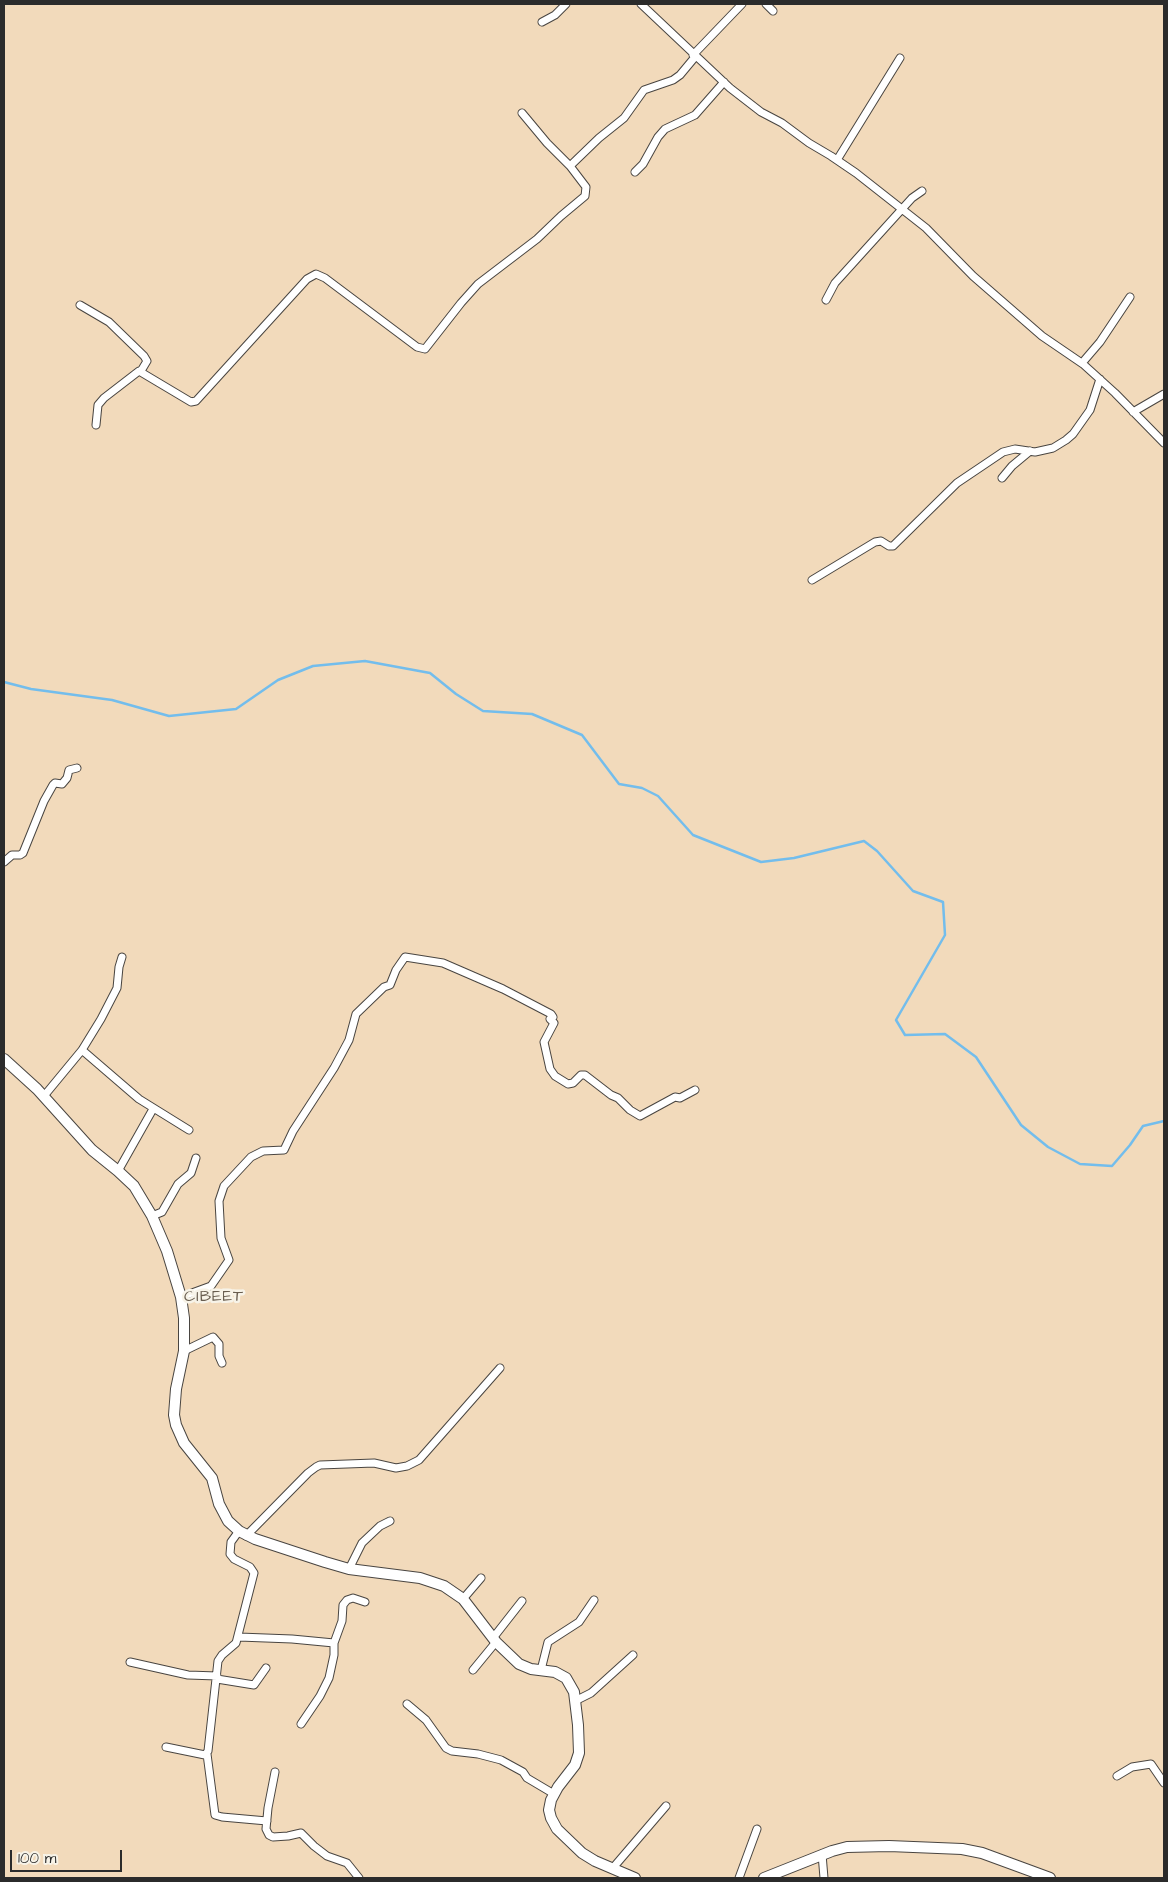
<!DOCTYPE html>
<html>
<head>
<meta charset="utf-8">
<style>
	body { margin:0 }
	#map { position:relative; width:1168px; height:1882px; overflow:hidden; background:#f2dabb; font-family:"Architects Daughter",sans-serif }
	canvas { display:block }
	.frame { position:absolute; inset:0; border:5px solid #2b2b2b; pointer-events:none }
	.scale { position:absolute; left:10px; top:1850px; width:112px; height:22px; box-sizing:border-box; border:2px solid #2b2b2b; border-top:0; padding-left:6px; font-size:15px; line-height:18px; white-space:nowrap; color:#2b2b2b; -webkit-text-stroke:4px #f7f3e8; paint-order:stroke }
</style>
</head>
<body>
<div id="map">
<canvas width="1168" height="1882"></canvas>
<div class="frame"></div>
<div class="scale">100 m</div>
</div>
<script>
const c = document.querySelector('canvas').getContext('2d');
c.lineJoin = 'round';
function shape(rows) {
  const path = new Path2D();
  for (const r of rows) {
    path.moveTo(r[0], r[1]);
    for (let i = 2; i < r.length; i += 2) path.lineTo(r[i], r[i + 1]);
  }
  return path;
}
function strokePath(path, color, width, dash) {
  c.strokeStyle = color;
  c.lineWidth = width;
  c.lineCap = dash ? 'butt' : 'round';
  c.setLineDash(dash || []);
  c.stroke(path);
}
function write(font, color, halo, rows, align = 'center') {
  c.font = font + ' "Architects Daughter",sans-serif';
  c.lineWidth = 5;
  c.setLineDash([]);
  c.textBaseline = 'middle';
  c.strokeStyle = halo;
  c.fillStyle = color;
  for (const [text, x, y, turn = 0] of rows) {
    c.save();
    c.translate(x, y);
    c.rotate((+turn || 0) * Math.PI / 180);
    c.textAlign = isNaN(turn) ? turn : align;
    if (halo) c.strokeText(text, 0, 0);
    c.fillText(text, 0, 0);
    c.restore();
  }
}
const stream = shape([
	[4,682,31,689,112,700,169,716,236,709,278,680,313,666,365,661,430,673,456,694,483,711,532,714,582,735,619,784,642,788,658,796,693,835,761,862,794,858,864,841,877,851,913,891,943,902,945,935,896,1020,905,1035,945,1034,976,1057,1021,1125,1048,1147,1080,1164,1112,1166,1130,1145,1143,1126,1164,1121]
]);
const street = shape([
	[641,4,730,88,761,112,782,123,809,143,831,156,856,173,926,228,973,276,1042,336,1083,364,1115,393,1164,443],
	[766,4,773,11],
	[542,22,555,15,566,4],
	[693,55,742,4],
	[522,113,547,143,570,166],
	[837,160,900,58],
	[635,172,643,164,658,137,665,129,695,115,724,82],
	[826,300,835,283,912,198,922,191],
	[80,305,109,322,144,356,147,361,141,371],
	[1082,363,1100,342,1130,297],
	[1133,412,1164,394],
	[96,425,98,405,104,398,139,371,191,402,196,401,307,279,316,274,325,278,417,347,425,349,461,303,478,284,537,239,561,216,585,196,586,187,570,166,599,138,624,118,644,90,673,80,680,75,695,57],
	[1002,478,1012,466,1030,451],
	[812,580,875,542,881,541,889,546,893,546,957,483,1003,452,1015,449,1035,452,1053,448,1066,440,1073,434,1090,410,1100,379],
	[4,862,12,855,20,855,23,853,44,801,53,785,55,783,62,784,67,778,69,770,77,768],
	[82,1050,139,1099,189,1130],
	[44,1096,82,1050,101,1019,117,988,119,967,122,957],
	[118,1171,153,1109],
	[152,1216,162,1212,178,1184,191,1173,196,1158],
	[181,1297,211,1286,229,1260,221,1238,219,1201,224,1186,251,1157,263,1151,284,1150,293,1131,334,1068,349,1040,356,1014,384,987,390,985,396,970,405,957,443,963,503,989,551,1014,553,1017,550,1019,554,1023,544,1042,550,1069,555,1076,568,1084,573,1083,581,1075,585,1075,611,1095,618,1098,630,1110,640,1116,675,1097,680,1098,695,1090],
	[184,1351,213,1337,219,1344,219,1356,222,1363],
	[246,1536,308,1473,316,1467,320,1465,374,1463,396,1468,407,1466,419,1460,500,1368],
	[349,1569,362,1543,380,1526,390,1521],
	[463,1599,481,1578],
	[239,1637,292,1639,334,1643],
	[493,1638,522,1601],
	[130,1662,188,1675,217,1676],
	[473,1670,496,1642],
	[541,1670,548,1642,579,1622,594,1600],
	[217,1679,254,1685,266,1668],
	[575,1701,591,1693,633,1655],
	[407,1704,426,1720,446,1748,452,1751,478,1754,501,1760,523,1772,527,1778,554,1794],
	[301,1724,320,1696,329,1678,334,1655,334,1643,342,1621,343,1605,347,1600,353,1598,365,1602],
	[166,1747,205,1755,208,1751,218,1661,222,1655,236,1643,254,1573,250,1567,234,1559,230,1554,231,1542,239,1531],
	[207,1754,215,1815,222,1817,267,1821],
	[275,1772,268,1808,266,1829,269,1835,273,1837,288,1836,301,1833,314,1846,327,1856,347,1863,359,1878],
	[1117,1776,1132,1767,1151,1764,1164,1783],
	[822,1854,824,1878],
	[612,1869,666,1806],
	[739,1878,757,1829]
]);
const secondary = shape([
	[4,1059,37,1089,92,1150,118,1171,134,1186,152,1216,167,1251,181,1297,184,1318,184,1351,176,1389,174,1415,176,1425,184,1443,212,1478,219,1504,228,1521,239,1531,255,1539,325,1562,349,1569,420,1578,444,1586,463,1599,496,1642,519,1664,531,1669,555,1672,566,1678,574,1692,578,1725,579,1753,575,1765,558,1787,551,1800,549,1810,551,1818,557,1829,582,1853,595,1861,635,1878],
	[764,1878,832,1851,847,1847,889,1846,962,1849,982,1853,1050,1878]
]);
const quarterNames = [
	["CIBEET",214,1298]
];
strokePath(stream, '#73bdec', 2.5);
strokePath(street, '#494541', 9);
strokePath(secondary, '#494541', 12);
strokePath(street, '#fff', 7);
strokePath(secondary, '#fff', 10);
c.letterSpacing = '1px';
write('16px', '#685d4f', '#f7f3e8', quarterNames);
c.letterSpacing = '0px';
</script>
</body>
</html>
